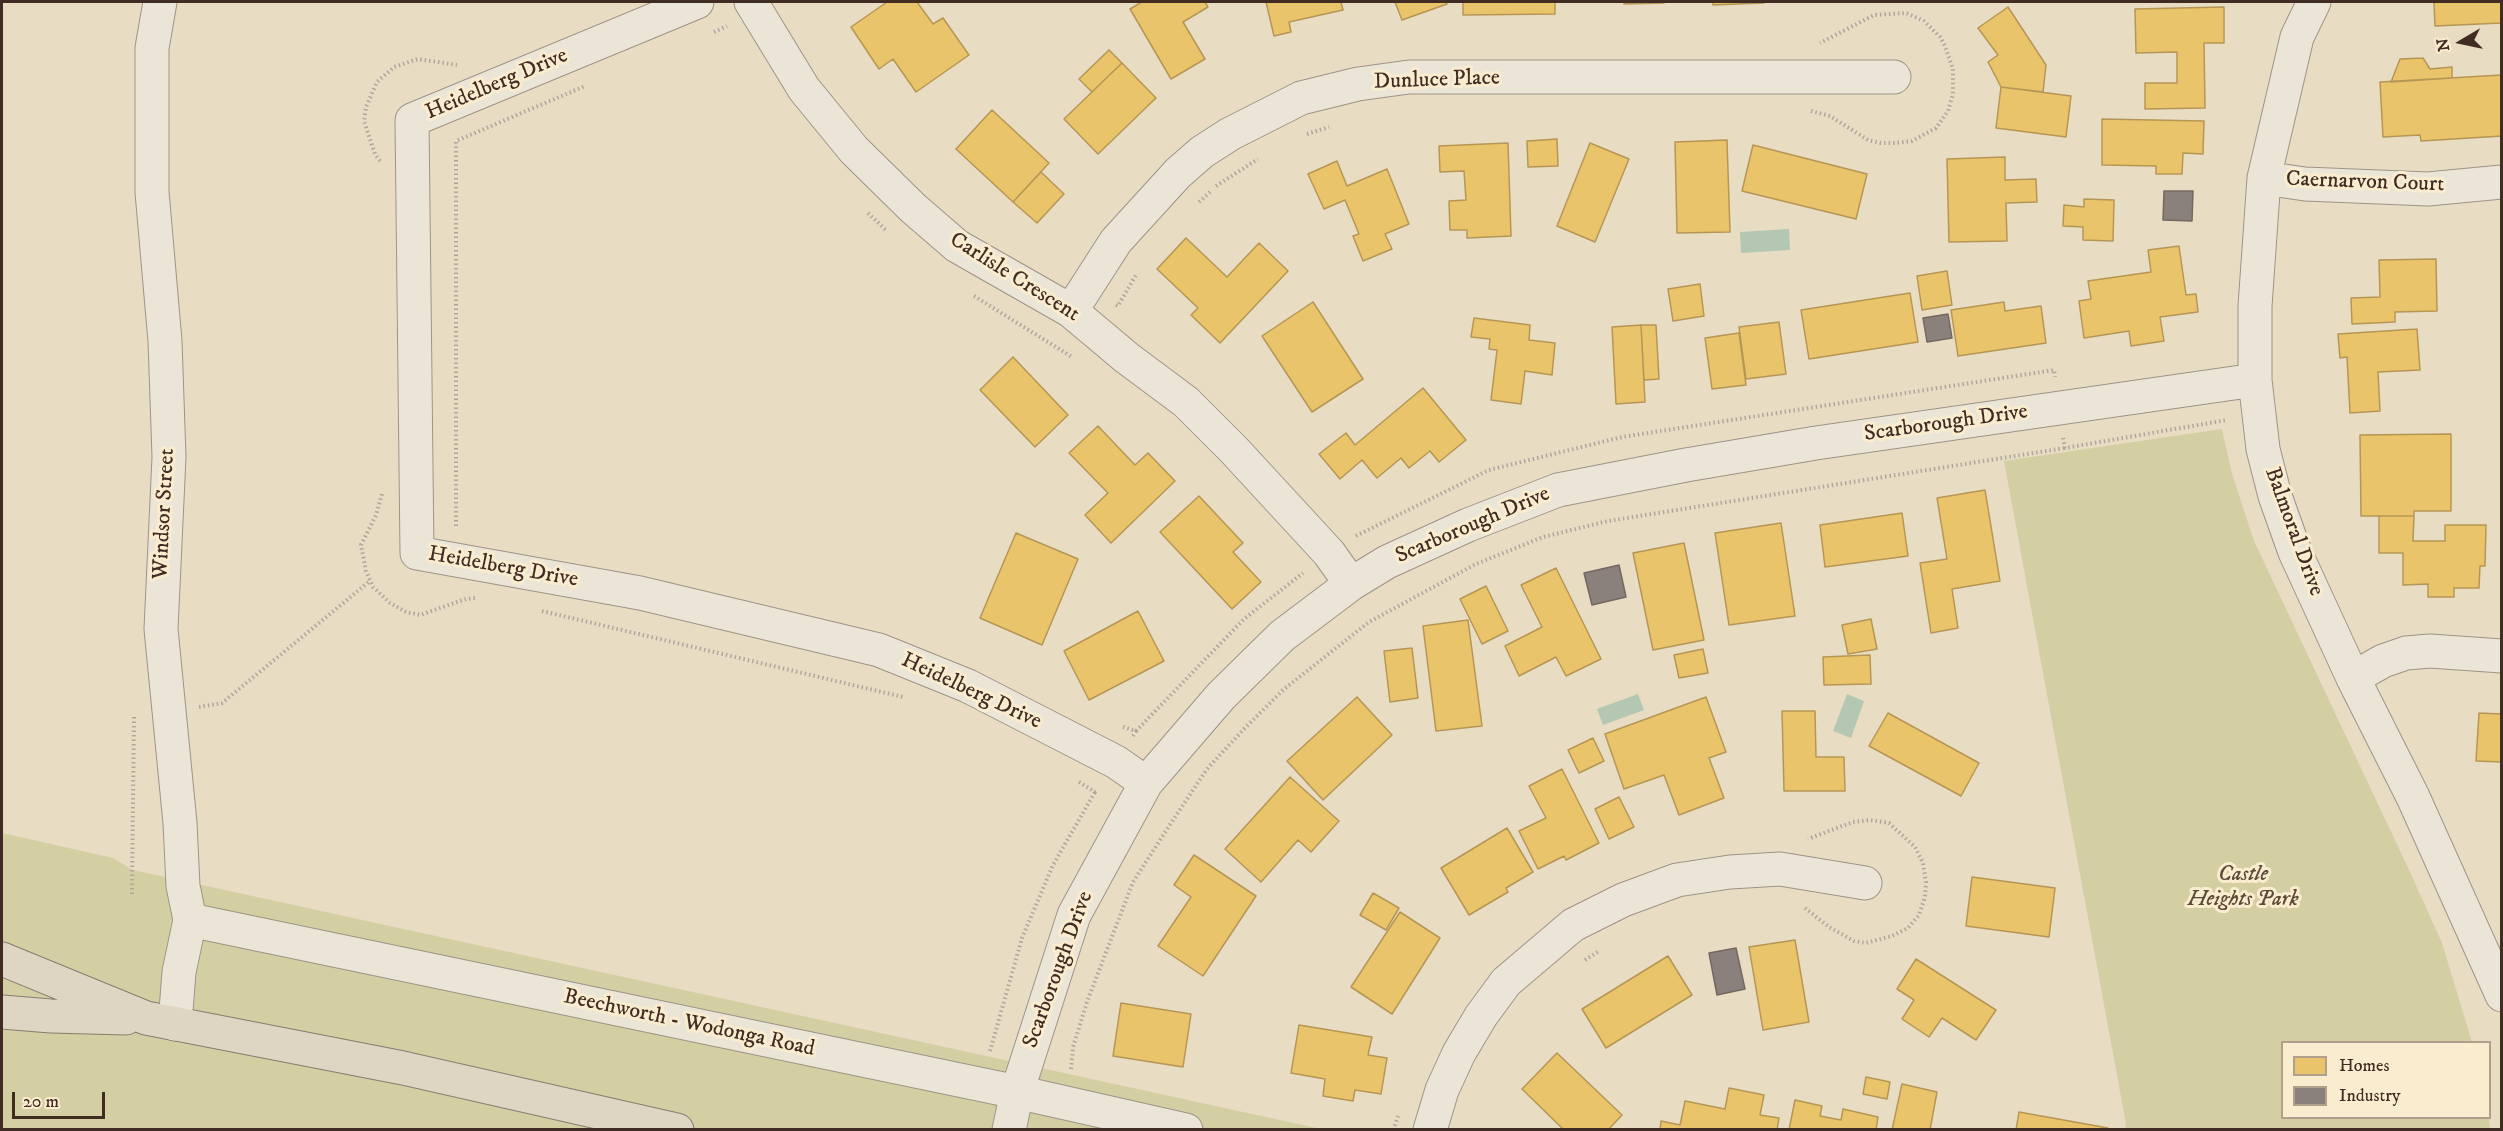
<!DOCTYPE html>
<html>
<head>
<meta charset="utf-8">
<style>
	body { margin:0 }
	#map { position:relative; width:2503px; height:1131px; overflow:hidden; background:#e8dcc3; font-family:"IM FELL DW Pica",serif }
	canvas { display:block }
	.frame { position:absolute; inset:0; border:3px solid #402c23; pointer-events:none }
	.legend { position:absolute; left:2281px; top:1041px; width:210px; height:78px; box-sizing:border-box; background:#faecce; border:2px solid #b09f8a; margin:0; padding:8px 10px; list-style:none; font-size:18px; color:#402c23 }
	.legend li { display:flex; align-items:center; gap:12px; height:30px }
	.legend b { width:30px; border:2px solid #b09f8a }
	.north { position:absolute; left:2431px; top:12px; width:60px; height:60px; -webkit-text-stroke:4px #faecce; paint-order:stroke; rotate:261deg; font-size:16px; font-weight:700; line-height:24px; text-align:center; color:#402c23 }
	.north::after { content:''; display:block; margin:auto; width:21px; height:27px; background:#402c23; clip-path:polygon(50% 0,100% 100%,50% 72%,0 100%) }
	.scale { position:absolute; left:12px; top:1092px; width:93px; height:27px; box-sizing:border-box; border:3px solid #402c23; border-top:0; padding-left:8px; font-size:18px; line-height:21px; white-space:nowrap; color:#402c23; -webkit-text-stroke:4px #faecce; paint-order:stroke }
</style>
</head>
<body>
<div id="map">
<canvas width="2503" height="1131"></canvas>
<div class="frame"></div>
<ul class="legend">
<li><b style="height:16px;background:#e9c46a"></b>Homes</li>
<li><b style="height:16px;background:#8a817c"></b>Industry</li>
</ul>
<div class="north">N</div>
<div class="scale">20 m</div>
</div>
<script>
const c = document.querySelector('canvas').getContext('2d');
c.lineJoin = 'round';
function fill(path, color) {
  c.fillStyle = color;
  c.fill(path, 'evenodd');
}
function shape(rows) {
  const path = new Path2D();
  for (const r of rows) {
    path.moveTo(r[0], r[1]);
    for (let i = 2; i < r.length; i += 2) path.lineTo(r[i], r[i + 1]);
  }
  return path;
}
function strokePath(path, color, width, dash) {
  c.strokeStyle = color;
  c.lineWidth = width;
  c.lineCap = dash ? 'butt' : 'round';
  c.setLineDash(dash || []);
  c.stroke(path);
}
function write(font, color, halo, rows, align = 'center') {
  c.font = font + ' "IM FELL DW Pica",serif';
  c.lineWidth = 6;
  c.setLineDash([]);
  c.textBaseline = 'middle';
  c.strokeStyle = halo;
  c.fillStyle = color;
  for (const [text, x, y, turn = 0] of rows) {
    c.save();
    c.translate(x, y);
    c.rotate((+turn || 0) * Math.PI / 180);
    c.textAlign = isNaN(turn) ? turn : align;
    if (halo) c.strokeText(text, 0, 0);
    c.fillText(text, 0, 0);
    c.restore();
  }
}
const green = shape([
	[2222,429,2232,474,2254,541,2410,872,2442,943,2472,1042,2282,1042,2282,1118,2489,1118,2490,1129,2125,1129,2126,1124,2004,461],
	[2,833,113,858,133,870,1321,1129,10,1130,2,1128]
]);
const water = shape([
	[1789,229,1790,250,1741,253,1740,232],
	[1638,694,1644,710,1603,725,1597,709],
	[1847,694,1864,701,1851,738,1833,731]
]);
const homes = shape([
	[887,2,917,2,933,24,943,18,969,55,916,92,893,59,879,69,851,27,887,2],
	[1142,2,1205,2,1208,7,1183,22,1205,59,1171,79,1130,9,1142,2],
	[1266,2,1341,2,1343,10,1289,22,1291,32,1274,36,1266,2],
	[1395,2,1446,2,1447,4,1402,20,1395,2],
	[1463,2,1555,2,1555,14,1463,15,1463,2],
	[1624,2,1664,2,1664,3,1624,4,1624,2],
	[1713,2,1764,2,1764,3,1713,5,1713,2],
	[2434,2,2502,2,2502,23,2435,26,2434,2],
	[2008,7,2046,65,2043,92,2001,87,1988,62,1998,55,1978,28,2008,7],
	[2224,7,2224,43,2204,43,2205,108,2145,109,2145,83,2177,83,2177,52,2136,53,2135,9,2224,7],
	[1109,50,1122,63,1092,92,1079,79,1109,50],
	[2423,58,2430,69,2452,67,2452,78,2391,82,2400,59,2423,58],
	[1122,63,1156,98,1098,154,1064,119,1122,63],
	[2502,75,2502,136,2421,141,2420,135,2383,137,2380,82,2502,75],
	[2001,87,2071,96,2066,137,1996,128,2001,87],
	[992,110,1049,163,1013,202,956,149,992,110],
	[2102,119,2204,121,2203,154,2183,153,2182,174,2156,174,2156,166,2102,165,2102,119],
	[1557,139,1558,166,1528,167,1527,141,1557,139],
	[1727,140,1730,232,1677,233,1675,142,1727,140],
	[1508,143,1511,236,1467,238,1467,230,1450,230,1449,201,1466,200,1464,171,1440,172,1439,146,1508,143],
	[1590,143,1629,159,1595,242,1557,226,1590,143],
	[1753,145,1867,174,1856,219,1742,191,1753,145],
	[2005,157,2005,180,2036,179,2037,202,2006,203,2007,241,1949,242,1947,159,2005,157],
	[1337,161,1347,186,1387,169,1409,224,1385,234,1392,249,1363,261,1353,236,1359,234,1345,200,1324,209,1308,174,1337,161],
	[1041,172,1064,194,1037,223,1013,202,1041,172],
	[2084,199,2114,200,2113,241,2083,240,2083,227,2063,226,2064,205,2084,207,2084,199],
	[1186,238,1227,277,1259,243,1288,271,1220,343,1191,315,1198,308,1157,269,1186,238],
	[2179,246,2186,295,2196,294,2198,312,2160,317,2164,341,2131,346,2129,331,2084,338,2079,301,2091,299,2088,281,2151,272,2148,250,2179,246],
	[2436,259,2437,311,2395,312,2395,322,2352,324,2351,298,2380,297,2379,260,2436,259],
	[1947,271,1952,305,1922,310,1917,276,1947,271],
	[1700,284,1704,316,1673,321,1668,289,1700,284],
	[1910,293,1918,342,1809,359,1801,310,1910,293],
	[1313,302,1363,379,1312,412,1262,336,1313,302],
	[2004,302,2005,311,2041,306,2046,343,1958,356,1951,310,2004,302],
	[1474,318,1530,325,1529,340,1555,343,1552,375,1525,371,1521,404,1491,400,1497,350,1489,349,1490,339,1471,337,1474,318],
	[1779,322,1786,374,1746,379,1739,327,1779,322],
	[1641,325,1656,325,1659,379,1644,380,1641,325],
	[1641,325,1645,402,1616,404,1612,327,1641,325],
	[2417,329,2420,370,2378,372,2380,411,2350,413,2347,357,2340,358,2338,334,2417,329],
	[1739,333,1746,385,1712,389,1705,338,1739,333],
	[1013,357,1068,415,1035,447,980,390,1013,357],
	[1423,388,1466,440,1439,462,1430,451,1409,468,1401,458,1377,478,1362,460,1340,479,1319,454,1346,433,1355,445,1423,388],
	[1098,426,1135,465,1148,453,1175,481,1111,543,1085,515,1108,493,1069,453,1098,426],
	[2451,434,2451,511,2414,511,2414,516,2361,516,2360,435,2451,434],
	[1985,490,2000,581,1952,589,1958,628,1931,633,1920,563,1947,559,1937,498,1985,490],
	[1199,496,1243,543,1233,552,1261,582,1232,609,1160,532,1199,496],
	[1902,513,1908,556,1825,567,1820,525,1902,513],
	[2379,516,2414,516,2413,541,2445,541,2445,525,2486,525,2485,566,2480,566,2479,588,2454,588,2454,597,2428,597,2428,584,2403,585,2403,553,2379,553,2379,516],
	[1781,523,1795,616,1729,625,1715,533,1781,523],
	[1016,533,1078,559,1042,645,980,618,1016,533],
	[1684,543,1704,640,1653,650,1633,553,1684,543],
	[1556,568,1601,659,1566,676,1556,657,1519,676,1505,646,1542,627,1521,585,1556,568],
	[1486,586,1508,631,1482,644,1460,599,1486,586],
	[1138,611,1164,661,1089,700,1064,651,1138,611],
	[1871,619,1877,649,1848,654,1842,625,1871,619],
	[1468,620,1482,726,1436,731,1423,626,1468,620],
	[1412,648,1418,698,1390,702,1384,651,1412,648],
	[1703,649,1708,673,1679,678,1674,655,1703,649],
	[1870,655,1871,684,1824,685,1823,657,1870,655],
	[1357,697,1392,735,1323,800,1287,761,1357,697],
	[1706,697,1726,752,1709,758,1724,798,1679,815,1664,775,1624,789,1605,734,1706,697],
	[1782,711,1815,711,1816,757,1844,757,1845,791,1784,791,1782,711],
	[1888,713,1979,763,1961,796,1869,746,1888,713],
	[2479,713,2502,714,2502,762,2476,761,2479,713],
	[1593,738,1604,761,1579,773,1568,750,1593,738],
	[1562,769,1599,843,1566,860,1564,856,1538,869,1519,831,1546,818,1529,786,1562,769],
	[1290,777,1339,821,1311,852,1298,840,1261,882,1225,849,1290,777],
	[1619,797,1634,827,1609,839,1595,809,1619,797],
	[1507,828,1533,872,1506,888,1508,892,1469,915,1441,868,1507,828],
	[1194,855,1256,896,1203,976,1158,946,1191,897,1174,885,1194,855],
	[1972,877,2055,888,2049,937,1966,926,1972,877],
	[1373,893,1399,908,1386,930,1360,915,1373,893],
	[1400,912,1440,938,1392,1014,1351,987,1400,912],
	[1795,940,1809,1022,1763,1030,1749,947,1795,940],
	[1668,956,1692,995,1606,1048,1582,1009,1668,956],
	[1916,959,1996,1010,1976,1040,1942,1018,1929,1037,1902,1019,1914,1000,1897,989,1916,959],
	[1121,1003,1191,1014,1183,1067,1113,1056,1121,1003],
	[1299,1025,1372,1037,1368,1055,1387,1058,1381,1094,1355,1090,1353,1101,1323,1096,1325,1079,1291,1073,1299,1025],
	[1557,1053,1622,1115,1608,1130,1564,1130,1522,1089,1557,1053],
	[1866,1077,1890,1082,1887,1099,1863,1094,1866,1077],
	[1902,1084,1937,1092,1930,1130,1892,1130,1902,1084],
	[1729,1088,1764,1095,1760,1115,1779,1118,1777,1130,1660,1130,1661,1121,1680,1125,1685,1101,1725,1109,1729,1088],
	[1795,1100,1822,1106,1820,1116,1841,1120,1843,1109,1878,1117,1876,1130,1789,1130,1795,1100],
	[2019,1112,2108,1128,2108,1130,2016,1130,2019,1112]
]);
const industry = shape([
	[2164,191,2193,191,2192,221,2163,220,2164,191],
	[1948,314,1952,338,1927,342,1923,318,1948,314],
	[1619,565,1626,597,1592,605,1584,573,1619,565],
	[1736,948,1745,989,1717,995,1709,953,1736,948]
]);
const path = shape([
	[714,32,727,26],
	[1811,111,1830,116,1868,140,1881,143,1895,143,1912,141,1936,128,1948,111,1953,94,1953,69,1945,46,1940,37,1924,21,1906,13,1874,15,1820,43],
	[1307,134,1329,127],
	[380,161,375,154,364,121,366,107,377,82,394,67,418,59,457,65],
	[1216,186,1258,159],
	[1199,202,1211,191],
	[868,213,887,231],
	[974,296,1072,357],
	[1116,305,1118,306,1137,273],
	[2063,438,2065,448,2227,420],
	[382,494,376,515,361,545,366,571,373,587,390,603,406,612,420,615,466,599,476,598],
	[456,526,456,141,585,86],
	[1356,536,1489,470,1622,437,2054,370,2055,377],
	[542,611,903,697],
	[199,707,222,703,370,581],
	[1123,727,1136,731,1133,736],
	[1136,731,1244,619,1303,573],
	[1079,782,1095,792,1097,789],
	[132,894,134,715],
	[1805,908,1829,927,1854,941,1866,943,1892,936,1908,928,1919,915,1925,897,1926,882,1923,863,1915,847,1889,823,1870,820,1853,822,1808,839],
	[1585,960,1599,951],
	[990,1051,1022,938,1053,865,1095,792],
	[1071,1069,1073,1047,1087,1002,1133,882,1173,820,1207,769,1243,730,1283,690,1369,622,1476,564,1543,537,1608,521,2065,448],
	[1393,1130,1398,1116]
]);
const minor = shape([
	[160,2,152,48,152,192,165,341,169,457,161,629,180,823,183,886,190,920,179,972,175,1024],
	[697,2,412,120,417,553,640,593,879,650,968,686,1116,762,1146,783],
	[751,2,804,89,854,150,913,208,957,246,1071,311,1127,358,1186,402,1234,450,1329,553,1351,584],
	[2314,2,2297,37,2264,178,2255,306,2255,380,2263,449,2275,496,2295,552,2353,678,2413,797,2502,995],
	[2264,178,2305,184,2428,189,2502,182],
	[1071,311,1116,241,1178,173,1202,152,1230,134,1301,98,1358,84,1409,77,1894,77],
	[2353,678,2383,661,2406,653,2430,651,2502,656],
	[190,920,1017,1092,1186,1130],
	[1009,1130,1017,1092,1074,915,1146,783,1221,696,1282,636,1351,584,1387,562,1468,525,1558,490,1686,465,1816,443,2255,380],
	[1430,1130,1442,1090,1459,1053,1481,1016,1506,982,1573,925,1623,900,1677,880,1730,872,1780,869,1865,883]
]);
const major = shape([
	[2,959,146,1018,403,1068,677,1130],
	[2,1012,51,1016,126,1018]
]);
const streetNames = [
	["Dunluce Place",1437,81,-2],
	["Heidelberg Drive",497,85,-23],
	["Caernarvon Court",2365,183,2],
	["Carlisle Crescent",1014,278,32],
	["Scarborough Drive",1946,424,-8],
	["Windsor Street",165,514,-87],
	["Scarborough Drive",1473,526,-23],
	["Balmoral Drive",2293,532,70],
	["Heidelberg Drive",503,568,10],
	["Heidelberg Drive",971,692,25],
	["Scarborough Drive",1059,970,-70],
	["Beechworth - Wodonga Road",689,1024,12]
];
const parkNames = [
	["Castle",2243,875],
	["Heights Park",2243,900]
];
fill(green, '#d4cea3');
fill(water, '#b4c7b2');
fill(homes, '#e9c46a');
strokePath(homes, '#b69655', 1.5);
fill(industry, '#8a817c');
strokePath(industry, '#746861', 1.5);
strokePath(minor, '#9e9486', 35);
strokePath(major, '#877d70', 35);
strokePath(path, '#aea79d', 4, [1.5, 3]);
strokePath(minor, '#ebe5d8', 33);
strokePath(major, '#dfd5c3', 33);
write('22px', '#402c23', '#faecce', streetNames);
write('italic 22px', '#5a4a37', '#faecce', parkNames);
</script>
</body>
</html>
